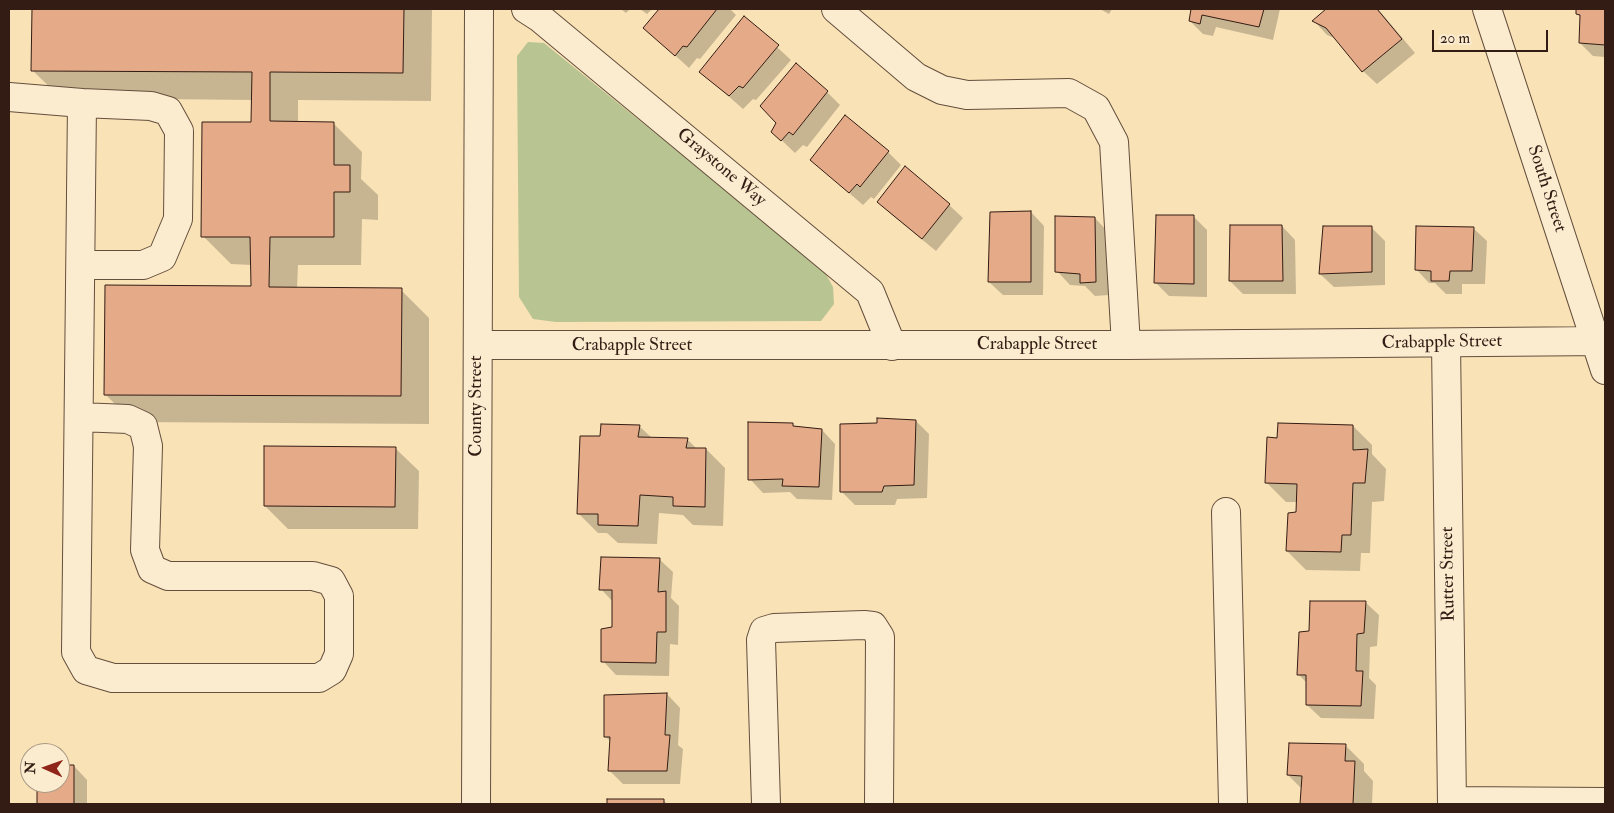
<!DOCTYPE html>
<html>
<head>
<meta charset="utf-8">
<style>
	body { margin:0 }
	#map { position:relative; width:1614px; height:813px; overflow:hidden; background:#f9e2b6; font-family:"IM FELL Double Pica",serif }
	canvas { display:block }
	.frame { position:absolute; inset:0; border:10px solid #321c13; pointer-events:none }
	.north { position:absolute; left:20px; top:743px; width:50px; height:50px; box-sizing:border-box; background:#fbecd0; border:1px solid #ab9984; border-radius:50%; rotate:272deg; font-size:14px; font-weight:700; line-height:20px; text-align:center; color:#321c13 }
	.north::after { content:''; display:block; margin:auto; width:18px; height:22px; background:#8f2418; clip-path:polygon(50% 0,100% 100%,50% 72%,0 100%) }
	.scale { position:absolute; left:1432px; top:30px; width:116px; height:22px; box-sizing:border-box; border:2px solid #321c13; border-top:0; padding-left:6px; font-size:15px; line-height:18px; white-space:nowrap; color:#321c13; -webkit-text-stroke:4px #fbecd0; paint-order:stroke }
</style>
</head>
<body>
<div id="map">
<canvas width="1614" height="813"></canvas>
<div class="frame"></div>
<div class="north">N</div>
<div class="scale">20 m</div>
</div>
<script>
const c = document.querySelector('canvas').getContext('2d');
c.lineJoin = 'round';
function fill(path, color) {
  c.fillStyle = color;
  c.fill(path, 'evenodd');
}
function shape(rows) {
  const path = new Path2D();
  for (const r of rows) {
    path.moveTo(r[0], r[1]);
    for (let i = 2; i < r.length; i += 2) path.lineTo(r[i], r[i + 1]);
  }
  return path;
}
function strokePath(path, color, width, dash) {
  c.strokeStyle = color;
  c.lineWidth = width;
  c.lineCap = dash ? 'butt' : 'round';
  c.setLineDash(dash || []);
  c.stroke(path);
}
function write(font, color, halo, rows, align = 'center') {
  c.font = font + ' "IM FELL Double Pica",serif';
  c.lineWidth = 4.5;
  c.setLineDash([]);
  c.textBaseline = 'middle';
  c.strokeStyle = halo;
  c.fillStyle = color;
  for (const [text, x, y, turn = 0] of rows) {
    c.save();
    c.translate(x, y);
    c.rotate((+turn || 0) * Math.PI / 180);
    c.textAlign = isNaN(turn) ? turn : align;
    if (halo) c.strokeText(text, 0, 0);
    c.fillText(text, 0, 0);
    c.restore();
  }
}
const green = shape([
	[528,42,544,43,823,269,833,287,834,304,821,321,556,322,533,319,519,297,517,56]
]);
const shadow = shape([
	[33,9,432,9,431,101,298,100,298,123,333,123,362,152,361,179,378,195,378,220,362,219,361,265,298,265,297,289,401,290,429,318,429,424,133,422,105,394,252,287,252,265,231,264,203,236,252,124,253,100,61,98,32,70],
	[621,9,630,9,626,13],
	[640,9,652,9,647,14],
	[661,9,730,9,736,15,700,59,697,58,689,68,645,28],
	[1100,9,1112,9,1109,14],
	[1192,9,1280,9,1273,40,1216,27,1213,36,1203,34,1190,21],
	[1328,9,1378,9,1415,53,1377,84,1363,71,1337,39,1327,35,1314,21],
	[1577,9,1605,9,1605,57,1593,56,1580,43,1581,17,1577,14],
	[744,17,791,60,756,100,753,99,743,109,701,72],
	[827,92,840,105,807,147,803,145,795,153,772,131,778,122],
	[888,152,901,165,874,199,871,197,863,205,811,160],
	[878,202,949,205,963,218,936,251,892,215],
	[1031,212,1044,226,1043,295,1003,295,989,282],
	[1194,217,1207,230,1207,297,1169,296,1156,283],
	[1095,218,1108,232,1109,295,1095,296,1085,286,1070,285,1057,271],
	[1282,226,1295,240,1296,294,1243,294,1230,281],
	[1371,227,1385,241,1385,285,1334,287,1320,274],
	[1473,228,1487,241,1485,284,1462,284,1462,294,1446,294,1435,283,1429,283,1416,269],
	[916,421,929,434,927,498,897,499,895,505,855,505,841,491],
	[793,425,796,428,822,430,835,444,832,500,797,499,790,492,763,493,750,479],
	[639,426,652,438,687,439,697,449,706,449,725,468,723,526,693,525,683,515,659,513,657,544,618,543,607,533,598,533,579,514,601,437],
	[1353,426,1372,445,1372,454,1386,469,1384,501,1372,502,1370,553,1361,553,1360,571,1306,570,1287,551,1297,514,1298,502,1286,502,1267,483,1278,439],
	[395,448,419,471,418,529,288,529,265,506],
	[659,559,673,572,671,598,679,606,678,645,670,644,669,676,616,675,603,661,613,628,613,602,601,589],
	[1365,602,1379,615,1377,646,1370,647,1369,678,1376,685,1374,719,1321,718,1307,705,1308,684,1299,675],
	[667,694,680,708,678,745,683,749,680,784,623,784,610,771,611,742,605,736],
	[1345,745,1364,764,1364,771,1373,781,1372,804,1301,804,1302,789,1288,775],
	[60,766,74,766,87,780,87,804,38,804,38,783,60,783],
	[608,801,664,801,667,804,608,804]
]);
const building = shape([
	[32,9,404,9,403,73,270,72,270,121,334,122,334,165,350,165,350,192,334,192,334,237,270,237,269,287,402,288,401,396,104,395,105,285,251,286,250,237,201,237,202,122,251,122,252,72,31,71,32,9],
	[659,9,717,9,687,47,683,46,675,56,643,28,659,9],
	[1191,9,1264,9,1259,27,1202,15,1200,24,1189,21,1191,9],
	[1326,9,1377,9,1402,39,1362,72,1326,28,1312,21,1326,9],
	[1576,9,1605,9,1605,45,1579,43,1580,15,1576,14,1576,9],
	[744,16,779,45,743,88,739,86,729,96,699,72,744,16],
	[796,63,828,91,793,135,789,132,781,141,771,132,776,123,760,106,796,63],
	[845,115,889,151,860,187,857,184,849,193,810,160,845,115],
	[905,166,950,204,922,239,877,202,905,166],
	[1031,211,1031,282,988,282,990,212,1031,211],
	[1156,215,1194,215,1194,284,1154,283,1156,215],
	[1055,216,1095,217,1096,282,1080,283,1080,274,1055,272,1055,216],
	[1230,225,1282,225,1283,281,1229,281,1230,225],
	[1323,226,1372,226,1372,272,1319,274,1323,226],
	[1416,226,1474,227,1472,271,1450,271,1449,281,1431,281,1431,271,1415,270,1416,226],
	[877,418,916,420,914,485,884,486,882,492,840,492,840,424,877,423,877,418],
	[748,422,793,423,793,426,822,429,819,487,782,486,783,479,748,480,748,422],
	[1278,423,1353,425,1353,450,1368,449,1365,483,1353,483,1351,535,1342,535,1341,552,1286,551,1288,513,1296,512,1297,484,1265,483,1267,437,1277,438,1278,423],
	[601,424,640,425,638,437,688,438,686,448,706,448,705,507,673,506,673,497,640,495,638,526,598,525,598,514,577,514,580,436,600,436,601,424],
	[264,446,396,447,395,507,264,506,264,446],
	[601,557,660,558,658,592,666,591,666,632,657,632,656,663,601,662,601,629,612,627,612,590,599,590,601,557],
	[1310,601,1366,601,1364,633,1357,634,1356,671,1363,671,1361,706,1306,705,1306,675,1297,675,1299,632,1309,631,1310,601],
	[667,693,665,735,670,735,667,771,608,771,610,737,604,737,604,695,667,693],
	[1289,743,1346,744,1345,761,1355,761,1353,804,1300,804,1302,776,1287,775,1289,743],
	[60,765,74,765,74,804,37,804,37,783,60,783,60,765],
	[607,799,664,799,664,804,607,804,607,799]
]);
const minor = shape([
	[526,9,540,18,870,292,892,346],
	[836,9,916,77,942,90,967,95,1069,93,1096,108,1114,142,1126,345],
	[1487,9,1605,370],
	[9,97,82,103,76,652,86,670,113,678,319,678,332,670,339,654,339,596,331,581,313,576,168,576,152,569,145,550,148,446,143,426,128,419,79,417],
	[81,265,143,265,162,257,178,219,179,131,168,111,151,106,82,103],
	[1446,343,1452,804],
	[478,345,1126,345,1605,341],
	[1226,512,1233,804],
	[1452,801,1605,802],
	[476,804,479,9],
	[766,804,761,640,764,631,774,628,864,625,873,626,880,637,879,804]
]);
const streetNames = [
	["Graystone Way",721,168,40],
	["South Street",1546,189,72],
	["Crabapple Street",1442,343,-1],
	["Crabapple Street",1037,345],
	["Crabapple Street",632,346],
	["County Street",477,406,-90],
	["Rutter Street",1449,574,-91]
];
fill(green, '#b8c492');
fill(shadow, '#0003');
fill(building, '#e5ab89');
strokePath(building, '#321c13', 1);
strokePath(minor, '#644e3c', 30);
strokePath(minor, '#fbecd0', 28);
write('18px', '#321c13', '#fbecd0', streetNames);
</script>
</body>
</html>
